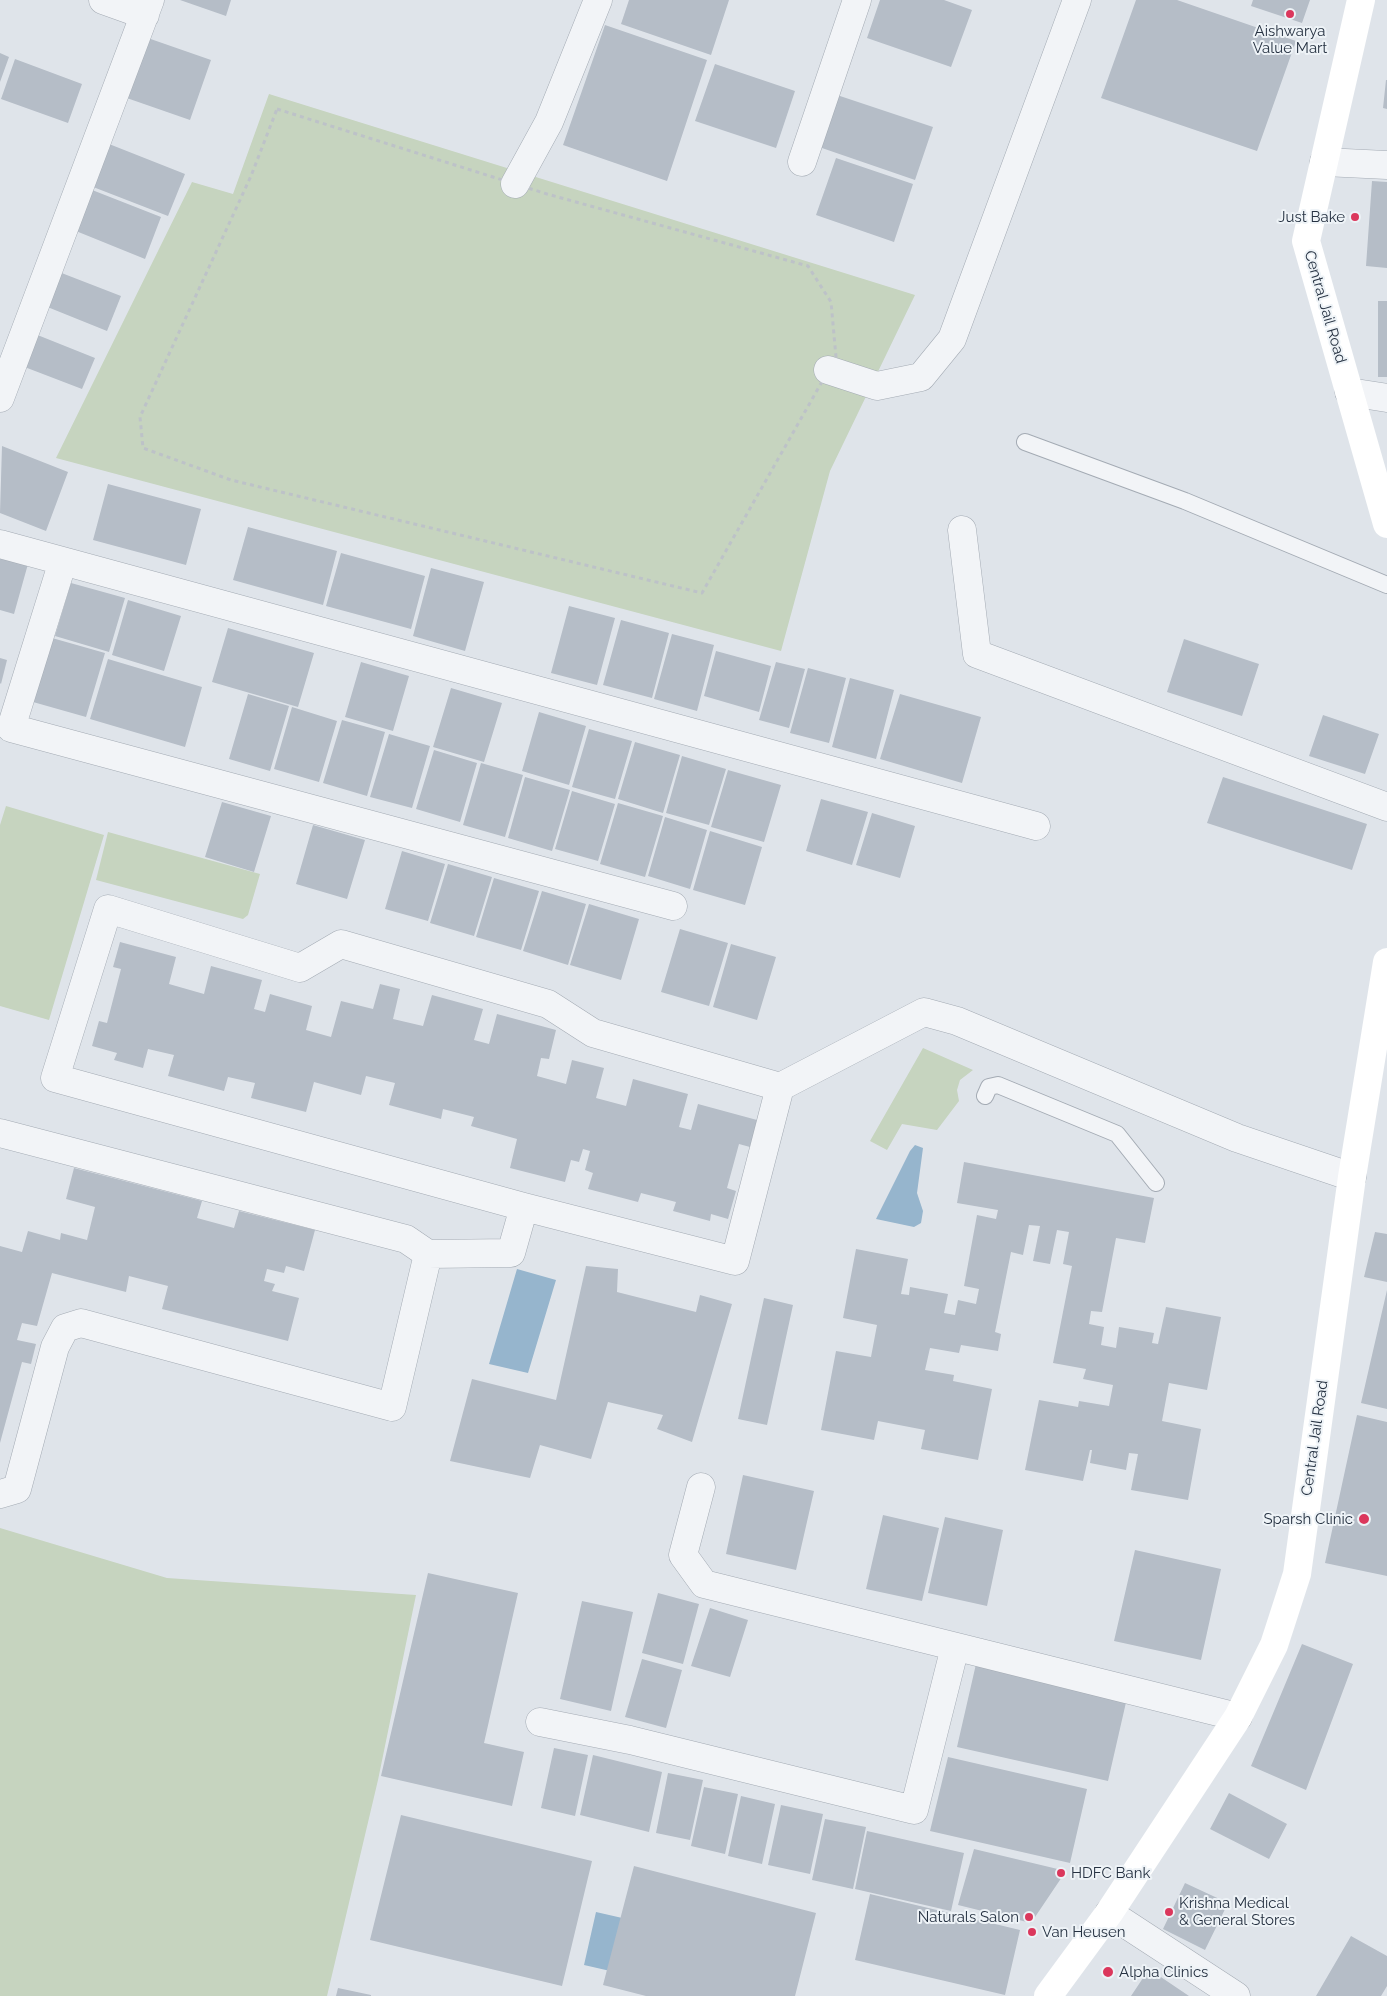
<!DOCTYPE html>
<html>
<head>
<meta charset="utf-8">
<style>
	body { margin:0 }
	canvas { display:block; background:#dfe4ea }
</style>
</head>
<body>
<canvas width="1387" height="1996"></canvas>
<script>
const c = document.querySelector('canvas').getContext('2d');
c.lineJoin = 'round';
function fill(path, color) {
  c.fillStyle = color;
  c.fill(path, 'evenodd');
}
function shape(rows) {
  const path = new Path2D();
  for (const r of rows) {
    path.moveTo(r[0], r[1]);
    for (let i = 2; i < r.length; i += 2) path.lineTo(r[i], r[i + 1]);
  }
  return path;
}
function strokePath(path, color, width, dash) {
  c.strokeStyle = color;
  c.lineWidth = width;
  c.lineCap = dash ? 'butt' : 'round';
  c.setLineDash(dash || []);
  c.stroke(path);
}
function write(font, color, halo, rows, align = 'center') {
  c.font = font + ' Raleway,sans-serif';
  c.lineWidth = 4;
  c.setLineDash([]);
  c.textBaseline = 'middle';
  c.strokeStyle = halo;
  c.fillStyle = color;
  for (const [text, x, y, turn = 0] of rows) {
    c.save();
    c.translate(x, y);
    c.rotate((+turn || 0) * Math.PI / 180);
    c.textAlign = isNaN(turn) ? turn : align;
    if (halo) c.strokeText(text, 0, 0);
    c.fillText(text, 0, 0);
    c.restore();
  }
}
const green = shape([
	[269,94,915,295,830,471,781,651,56,458,192,182,233,194],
	[6,806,104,835,49,1020,0,1006,0,825],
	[108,832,260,874,248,915,243,919,96,880],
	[923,1048,973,1070,960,1080,957,1090,959,1101,937,1130,902,1124,887,1150,870,1141],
	[0,1528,167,1578,416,1595,378,1780,327,1996,0,1996]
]);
const water = shape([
	[915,1145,923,1148,917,1193,923,1211,921,1223,914,1227,876,1219,910,1151],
	[517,1269,556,1280,528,1373,489,1364],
	[596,1912,631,1920,619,1973,584,1965]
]);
const building = shape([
	[180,0,231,0,226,16],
	[629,0,729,0,711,55,621,24],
	[880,0,944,0,972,10,951,67,867,38],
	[1136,0,1177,0,1296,41,1257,151,1101,98],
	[1253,0,1310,0,1302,23,1251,6],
	[605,25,707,60,667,181,563,145],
	[142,36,211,60,190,120,121,96],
	[0,53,9,57,0,82],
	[15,59,82,84,68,123,1,99],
	[715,64,795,91,776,148,695,121],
	[1386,80,1387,80,1387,109,1383,108],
	[837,95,933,127,915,180,819,147],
	[104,142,185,174,168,216,88,185],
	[836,158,913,184,894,242,816,215],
	[1372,181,1387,182,1387,268,1366,266],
	[87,188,161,217,145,259,71,229],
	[59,272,121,296,107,331,45,306],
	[1378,301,1387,301,1387,377,1378,377],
	[35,334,95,358,82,389,22,366],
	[2,446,68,472,46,531,0,513],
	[108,484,201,509,186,565,93,540],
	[248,527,337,551,323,605,233,580],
	[341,553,425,576,411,629,326,606],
	[0,556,28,564,14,614,0,610],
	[431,568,484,582,465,651,413,636],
	[71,583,125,598,109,652,55,636],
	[128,600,181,616,164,671,112,655],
	[569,606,615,618,597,685,551,673],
	[621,620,669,633,652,698,603,685],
	[228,628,314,653,298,707,212,682],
	[672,634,714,645,697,711,654,699],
	[45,636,105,653,86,717,26,700],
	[1184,639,1259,664,1242,716,1167,692],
	[716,651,771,666,759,712,704,696],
	[0,658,7,660,1,684,0,683],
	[108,659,202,687,185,747,90,719],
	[361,662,409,676,393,731,345,717],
	[776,662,805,669,789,728,759,720],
	[808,668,846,678,829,743,790,733],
	[850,678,894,690,876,759,832,747],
	[451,688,502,703,484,762,433,747],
	[248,694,289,706,270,771,229,759],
	[900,694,981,717,962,783,880,759],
	[292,707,337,721,319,782,274,769],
	[539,712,586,726,569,785,522,771],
	[1323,715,1379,734,1365,774,1309,756],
	[342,720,385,732,367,796,323,783],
	[589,729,632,741,615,799,572,787],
	[389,734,430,746,412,808,370,797],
	[635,742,680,755,663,813,618,799],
	[434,750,477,763,460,822,416,809],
	[682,756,726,769,709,825,666,813],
	[481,763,523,775,505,837,463,825],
	[728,770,781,785,764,842,711,827],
	[525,777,570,790,552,851,508,838],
	[1223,777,1367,824,1352,870,1207,823],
	[572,791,615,804,598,861,555,849],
	[821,799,868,812,852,865,806,851],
	[222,802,271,816,254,872,205,857],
	[618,803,663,816,645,877,600,864],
	[872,813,915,826,900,878,856,865],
	[665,817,707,830,690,889,648,876],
	[313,825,365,840,347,899,296,884],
	[710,831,762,847,745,905,693,890],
	[402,851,445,864,428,921,385,909],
	[448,864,492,877,474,936,430,923],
	[494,878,539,891,521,950,476,937],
	[542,891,586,904,568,965,523,951],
	[589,904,639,919,621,980,570,965],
	[680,929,728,943,709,1006,661,992],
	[120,942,176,957,169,984,204,994,211,966,262,980,254,1009,265,1012,270,994,312,1006,306,1030,331,1037,341,1001,373,1009,380,984,400,989,393,1019,423,1026,432,995,483,1009,474,1040,489,1044,497,1014,556,1030,549,1059,541,1058,537,1076,566,1084,572,1060,604,1068,596,1098,626,1106,633,1079,688,1094,679,1127,691,1130,698,1104,757,1120,750,1147,739,1144,727,1188,736,1191,728,1219,711,1214,710,1221,673,1211,676,1202,641,1193,638,1202,588,1189,593,1173,585,1170,590,1151,583,1149,579,1162,571,1160,565,1182,510,1168,517,1139,471,1126,474,1117,443,1109,441,1119,389,1105,395,1083,366,1076,361,1095,314,1082,306,1112,251,1098,255,1083,228,1077,224,1091,168,1076,174,1055,148,1049,143,1068,114,1060,117,1053,92,1046,99,1021,107,1023,121,969,113,967],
	[731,944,776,957,757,1020,713,1007],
	[964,1162,1154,1198,1145,1243,1116,1238,1102,1312,1091,1311,1089,1324,1104,1327,1101,1345,1116,1348,1119,1327,1154,1333,1152,1343,1158,1344,1166,1307,1221,1317,1207,1390,1169,1383,1162,1421,1201,1429,1188,1500,1131,1490,1138,1454,1129,1453,1126,1470,1090,1463,1092,1450,1090,1450,1083,1481,1025,1470,1039,1400,1078,1407,1079,1401,1109,1406,1113,1385,1083,1379,1086,1369,1053,1363,1072,1266,1063,1264,1069,1232,1057,1230,1050,1264,1033,1261,1040,1226,1029,1225,1023,1255,1011,1252,995,1332,1001,1334,998,1351,961,1345,959,1353,930,1348,925,1370,954,1375,953,1381,992,1389,978,1460,921,1449,925,1430,878,1421,874,1440,821,1430,836,1351,871,1357,877,1325,843,1318,856,1249,908,1259,901,1294,909,1295,910,1287,948,1294,944,1313,955,1315,958,1300,976,1304,979,1289,964,1286,977,1215,996,1219,998,1210,957,1203],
	[74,1168,202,1201,197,1218,234,1228,239,1211,315,1230,304,1271,286,1266,284,1273,267,1269,264,1281,275,1284,272,1291,299,1298,288,1341,162,1309,168,1286,129,1276,126,1292,52,1273,37,1326,22,1323,17,1340,36,1344,31,1364,22,1362,0,1443,0,1246,22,1252,28,1231,60,1240,61,1233,87,1240,95,1207,66,1199],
	[1375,1232,1387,1234,1387,1282,1364,1277],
	[586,1266,618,1269,617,1292,696,1312,700,1295,732,1304,692,1442,657,1429,663,1415,608,1402,591,1459,540,1445,530,1478,450,1461,472,1379,556,1400],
	[1387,1290,1387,1409,1361,1403],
	[764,1298,793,1305,767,1425,738,1419],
	[1357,1415,1387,1422,1387,1576,1325,1563],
	[743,1475,814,1491,796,1570,726,1554],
	[883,1515,939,1528,922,1601,866,1589],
	[945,1517,1003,1530,987,1606,928,1593],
	[1135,1550,1221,1569,1201,1660,1114,1641],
	[428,1573,518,1593,484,1743,524,1752,512,1806,381,1776],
	[658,1593,699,1604,683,1664,642,1653],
	[582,1601,633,1612,611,1711,560,1699],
	[710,1608,748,1620,730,1677,691,1666],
	[1302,1644,1353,1664,1306,1790,1251,1766],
	[642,1659,682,1670,666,1728,625,1717],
	[976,1664,1127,1698,1108,1781,957,1747],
	[554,1748,588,1755,575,1816,541,1808],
	[593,1755,662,1772,649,1832,580,1815],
	[948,1757,1087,1789,1070,1863,930,1831],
	[668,1773,703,1780,690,1840,656,1833],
	[704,1787,738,1794,725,1854,691,1846],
	[1229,1793,1287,1824,1269,1859,1210,1829],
	[741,1796,775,1804,762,1864,728,1856],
	[781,1805,823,1814,810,1874,768,1865],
	[401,1815,592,1861,562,1986,370,1940],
	[825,1819,866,1827,853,1889,812,1880],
	[867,1831,964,1853,951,1911,855,1889],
	[974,1849,1066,1871,1031,1923,958,1905],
	[634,1866,816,1913,795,1996,646,1996,603,1985],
	[1185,1883,1228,1903,1205,1950,1163,1929],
	[870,1894,1020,1930,1005,1995,855,1960],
	[1351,1936,1387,1956,1387,1986,1381,1996,1316,1996],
	[1149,1969,1189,1996,1131,1996],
	[338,1988,371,1995,371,1996,336,1996]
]);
const path = shape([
	[277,109,547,194,808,266,831,302,836,357,702,593,231,480,143,448,140,417,251,176,277,109]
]);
const service = shape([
	[1025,442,1185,501,1387,585],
	[985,1096,989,1087,998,1085,1117,1134,1156,1183]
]);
const minor = shape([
	[103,0,145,15],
	[802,162,857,0],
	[1324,162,1387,165],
	[515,184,549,122,598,0],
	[828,370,877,386,921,377,952,339,1077,0],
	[1349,392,1387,398],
	[0,398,150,0],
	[962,530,977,654,1387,807],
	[0,544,1036,826],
	[63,561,11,728,673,906],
	[780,1087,735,1261,524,1207,55,1078,108,909,300,968,341,944,548,1004,593,1033,780,1087,924,1012,957,1021,1237,1138,1352,1177],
	[0,1133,406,1239,428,1254,392,1407,81,1323,65,1328,55,1347,17,1489,0,1494],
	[428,1254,511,1253,524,1207],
	[701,1487,683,1555,704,1584,1238,1717],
	[540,1722,630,1740,914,1810,955,1647],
	[1109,1913,1236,1996]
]);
const secondary = shape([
	[1361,0,1306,241,1387,524],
	[1048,1996,1109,1913,1238,1717,1274,1645,1297,1574,1352,1177,1387,962]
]);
const markers = [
	[1290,14,5,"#db375c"],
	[1355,217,5,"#db375c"],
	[1364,1519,6,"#db375c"],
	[1061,1873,5,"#db375c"],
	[1169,1912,5,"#db375c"],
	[1029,1917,5,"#db375c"],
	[1032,1932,5,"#db375c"],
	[1108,1972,6,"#db375c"]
];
const poiNames = [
	["Aishwarya",1290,31,"center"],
	["Value Mart",1290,48,"center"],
	["Just Bake",1345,217,"right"],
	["Sparsh Clinic",1353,1519,"right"],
	["HDFC Bank",1071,1873],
	["Krishna Medical",1179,1903],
	["& General Stores",1179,1920],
	["Naturals Salon",1019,1917,"right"],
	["Van Heusen",1042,1932],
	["Alpha Clinics",1119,1972]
];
const streetNames = [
	["Central Jail Road",1325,307,74],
	["Central Jail Road",1315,1438,-82]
];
fill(green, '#c6d4bf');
fill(water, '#96b5cd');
fill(building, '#b5bdc7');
strokePath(service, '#a4abb4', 18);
strokePath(minor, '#a4abb4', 29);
strokePath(path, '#bdc2c8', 3, [4, 4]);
strokePath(service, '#f2f4f7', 16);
strokePath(minor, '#f2f4f7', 28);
strokePath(secondary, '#fff', 28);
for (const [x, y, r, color] of markers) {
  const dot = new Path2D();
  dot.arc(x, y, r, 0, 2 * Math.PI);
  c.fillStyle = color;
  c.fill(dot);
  strokePath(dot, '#eef3f7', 2);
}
write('15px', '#263242', '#eef3f7', poiNames, 'left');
write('15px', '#263242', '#eef3f7', streetNames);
</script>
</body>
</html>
